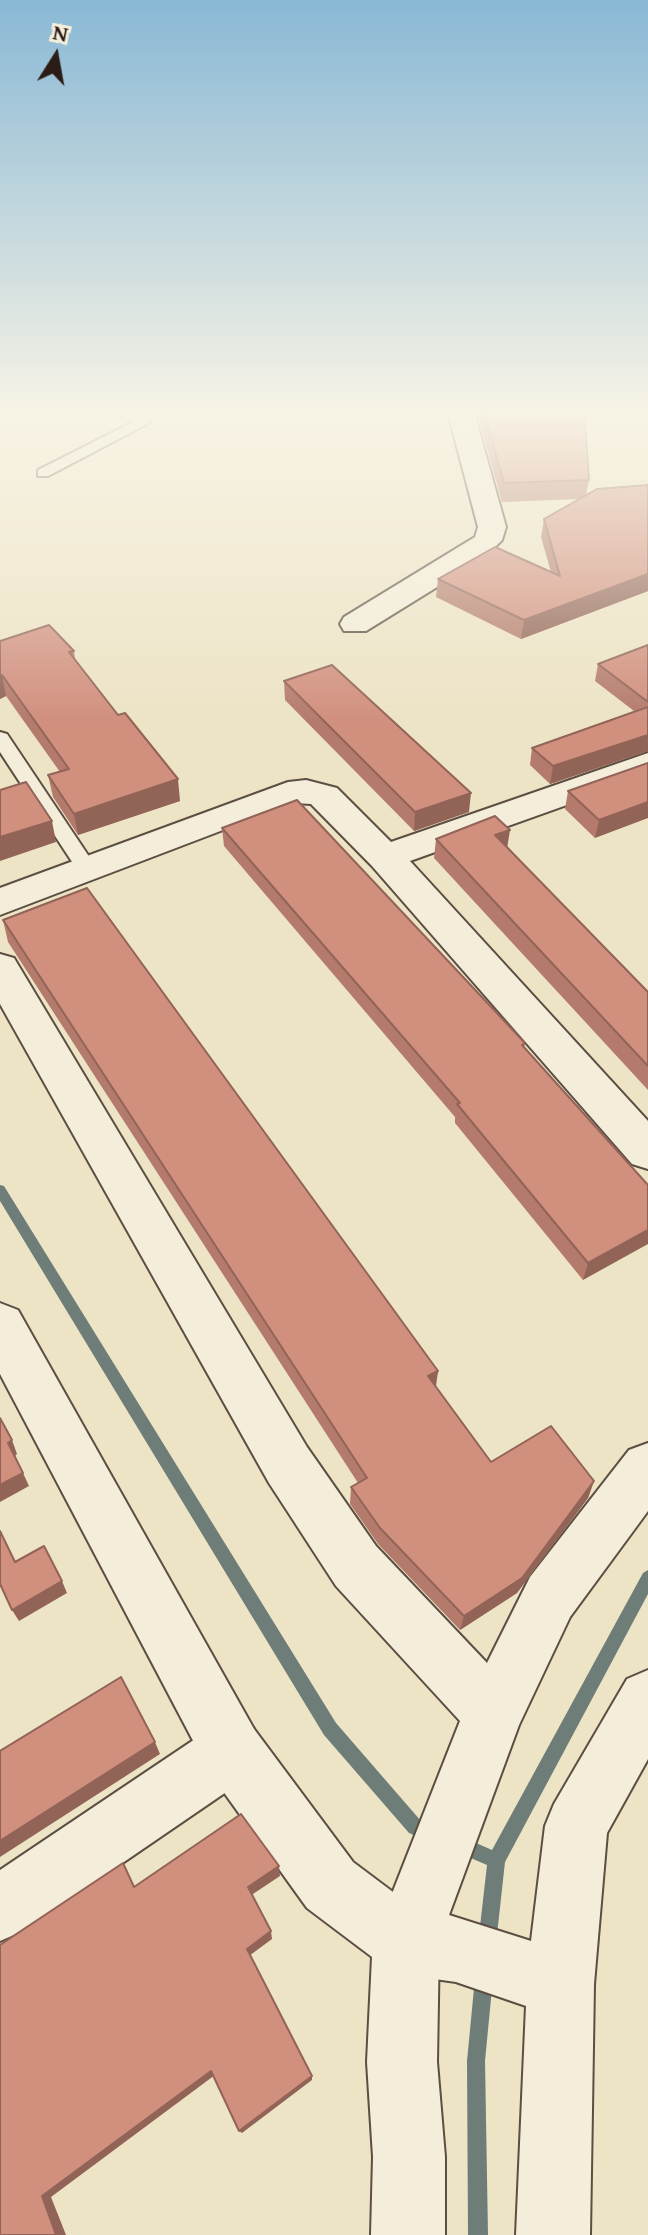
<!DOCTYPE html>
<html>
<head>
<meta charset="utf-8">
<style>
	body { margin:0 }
	#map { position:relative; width:648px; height:2235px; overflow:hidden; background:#ede4c6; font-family:"Gentium Book Plus",serif }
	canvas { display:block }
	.north { position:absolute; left:16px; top:16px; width:80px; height:80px; -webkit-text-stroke:6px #f3edda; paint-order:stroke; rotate:11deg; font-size:22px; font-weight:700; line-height:32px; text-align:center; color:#2c1c16 }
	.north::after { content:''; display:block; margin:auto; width:28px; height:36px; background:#2c1c16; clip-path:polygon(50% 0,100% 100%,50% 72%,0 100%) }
</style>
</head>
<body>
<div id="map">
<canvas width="648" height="2235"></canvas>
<div class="north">N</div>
</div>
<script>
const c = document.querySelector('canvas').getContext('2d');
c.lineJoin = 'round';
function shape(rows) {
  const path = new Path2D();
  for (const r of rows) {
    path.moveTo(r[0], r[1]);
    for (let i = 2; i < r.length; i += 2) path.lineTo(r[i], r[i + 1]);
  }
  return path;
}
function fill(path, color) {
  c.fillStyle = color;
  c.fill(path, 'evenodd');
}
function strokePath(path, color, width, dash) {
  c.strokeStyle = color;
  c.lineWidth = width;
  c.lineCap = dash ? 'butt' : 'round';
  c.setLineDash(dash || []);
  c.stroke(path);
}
const stream = shape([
	[0,1185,4,1186,336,1723,421,1821,439,1828,442,1834,439,1840,433,1843,409,1833,324,1735,0,1201,0,1185],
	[648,1570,648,1594,505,1862,496,1944,493,1950,487,1953,481,1950,478,1944,487,1865,452,1850,449,1844,452,1838,458,1835,492,1850,643,1573,648,1570],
	[484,1969,490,1972,493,1978,485,2061,488,2235,468,2235,467,2061,475,1978,478,1972,484,1969]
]);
const service = shape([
	[104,409,123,409,151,422,48,476,38,476,38,470,133,422,104,409],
	[0,732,7,734,94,864,97,869,94,874,80,874,0,752,0,732]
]);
const minor = shape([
	[447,409,473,409,506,527,502,540,484,558,366,631,344,631,340,624,344,617,475,537,478,527,447,409],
	[648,753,648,776,410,861,648,1121,648,1169,632,1164,372,866,311,804,294,803,0,915,0,888,288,782,306,780,337,788,391,842,648,753],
	[0,954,14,958,307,1447,376,1546,487,1663,530,1577,629,1450,648,1443,648,1511,570,1617,519,1725,449,1915,531,1941,545,1826,554,1804,627,1679,648,1670,648,1759,607,1833,594,1984,590,2235,516,2235,526,2006,456,1982,406,1975,383,1965,373,1942,460,1721,336,1586,269,1483,0,1004,0,954],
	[232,1721,254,1729,262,1751,254,1773,23,1931,0,1941,0,1870,210,1729,232,1721]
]);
const tertiary = shape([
	[0,1303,18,1310,254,1729,353,1862,429,1919,439,1942,437,2062,445,2157,445,2235,371,2235,373,2157,367,2062,372,1957,307,1908,210,1773,0,1374,0,1303]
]);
const wall = shape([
	[476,409,584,409,589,480,586,495,648,485,648,591,521,639,436,597,438,579,551,572,541,537,544,519,579,499,502,502],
	[0,641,74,651,75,660,180,801,78,835,53,797,48,775,60,772,6,696,0,699],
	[648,645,648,751,550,784,530,765,532,748,634,711,595,681,598,664],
	[284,681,469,812,414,831,285,700],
	[648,763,595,838,565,809,568,791],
	[222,828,525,1043,524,1048,648,1185,583,1280,455,1123,455,1117,224,846],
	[436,839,507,848,648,992,648,1090,434,858],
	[3,920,438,1371,436,1387,491,1462,594,1481,588,1498,517,1593,460,1630,378,1544,350,1504,351,1487,358,1483,8,942]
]);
const shadedWall = shape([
	[0,409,10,409,10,410,0,415],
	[648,574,648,591,521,639,524,620],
	[2,675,6,696,0,699,0,676],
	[648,735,648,751,550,784,553,766],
	[178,779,180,801,78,835,74,814],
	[471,793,469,812,414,831,415,812],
	[648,802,648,818,595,838,599,820],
	[52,821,56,842,0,861,0,837],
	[510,830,507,849,495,835],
	[648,1230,648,1244,583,1280,588,1263],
	[438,1371,435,1389,428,1376],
	[12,1440,17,1454,14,1457,8,1443],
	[23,1473,29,1486,0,1502,0,1485],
	[594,1481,588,1498,517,1593,460,1630,464,1616],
	[62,1581,67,1593,19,1621,12,1610],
	[155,1742,160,1754,0,1857,0,1841],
	[279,1866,280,1876,250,1896,248,1887],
	[271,1931,272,1939,249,1956,247,1949],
	[211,2071,215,2075,51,2197,66,2235,56,2235,42,2196],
	[312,2076,312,2080,242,2133,239,2131]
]);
const building = shape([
	[483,409,584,409,589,480,504,483,483,409],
	[648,485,648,574,524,620,438,579,495,547,560,576,544,519,597,489,648,485],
	[49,625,74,651,69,652,118,715,125,713,178,779,74,814,48,775,69,769,2,675,0,676,0,641,49,625],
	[648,645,648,702,598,664,648,645],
	[332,665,471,793,415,812,284,681,332,665],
	[648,707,648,735,553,766,532,748,648,707],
	[648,763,648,802,599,820,568,791,648,763],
	[26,782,52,821,0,837,0,790,26,782],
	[297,800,525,1043,522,1045,648,1185,648,1230,588,1263,457,1104,460,1103,222,828,297,800],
	[495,816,510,830,495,835,648,992,648,1066,436,839,495,816],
	[87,888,438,1371,428,1376,491,1462,551,1426,594,1481,522,1578,464,1616,380,1528,351,1487,367,1478,3,920,87,888],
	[0,1418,12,1440,8,1443,23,1473,0,1485,0,1418],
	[0,1531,15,1562,44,1546,62,1581,12,1610,0,1584,0,1531],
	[121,1677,155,1742,0,1841,0,1751,121,1677],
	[241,1814,279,1866,248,1887,271,1931,247,1949,312,2076,239,2131,211,2071,42,2196,56,2235,0,2235,0,1945,123,1863,134,1887,241,1814]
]);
fill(stream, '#6e7d78');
strokePath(service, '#5c4e42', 4);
strokePath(minor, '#5c4e42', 4);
strokePath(tertiary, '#5c4e42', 4);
fill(service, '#f3edda');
fill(minor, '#f3edda');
fill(tertiary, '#f3edda');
fill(wall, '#b47b6c');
fill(shadedWall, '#926458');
fill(building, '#d18f7e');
strokePath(building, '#926458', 2);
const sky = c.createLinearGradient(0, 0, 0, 722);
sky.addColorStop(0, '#89b8d5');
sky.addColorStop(0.57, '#f7f3e5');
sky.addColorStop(1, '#f7f3e500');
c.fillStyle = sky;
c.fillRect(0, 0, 648, 722);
</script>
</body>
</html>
